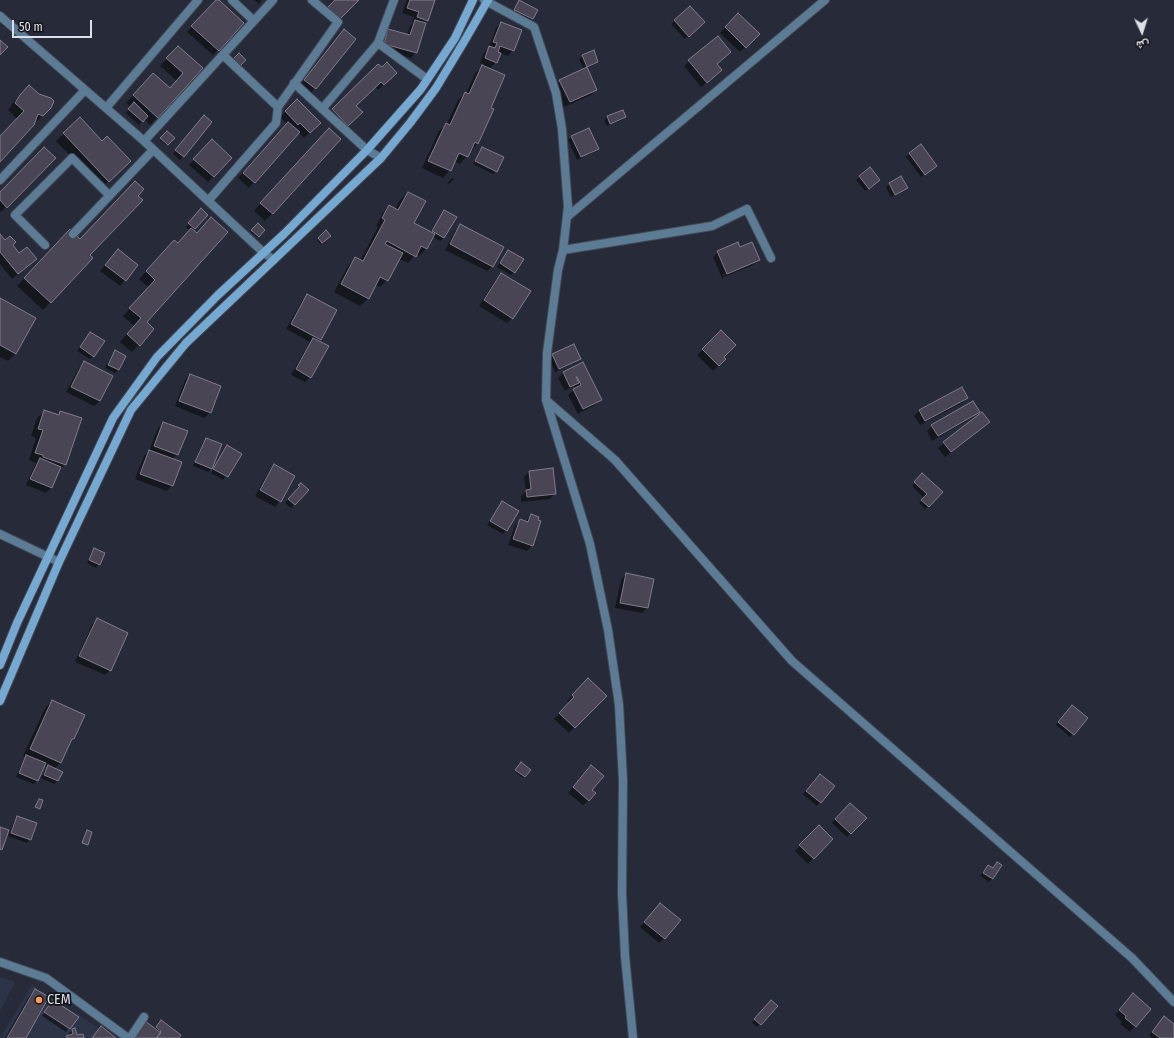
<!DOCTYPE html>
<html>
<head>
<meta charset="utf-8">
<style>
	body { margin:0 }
	#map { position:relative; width:1174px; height:1038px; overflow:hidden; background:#272b39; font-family:"Fira Sans Condensed",Vazirmatn,sans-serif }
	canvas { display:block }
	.north { position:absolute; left:1122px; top:12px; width:40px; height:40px; -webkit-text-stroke:3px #12141a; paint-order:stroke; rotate:176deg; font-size:11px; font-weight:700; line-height:16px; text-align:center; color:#dde0e9 }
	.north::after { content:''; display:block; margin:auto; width:14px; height:18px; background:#dde0e9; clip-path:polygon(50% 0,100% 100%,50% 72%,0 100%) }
	.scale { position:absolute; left:12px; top:20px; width:80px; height:18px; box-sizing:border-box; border:2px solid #dde0e9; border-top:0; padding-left:5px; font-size:12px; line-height:14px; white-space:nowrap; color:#dde0e9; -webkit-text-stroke:3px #12141a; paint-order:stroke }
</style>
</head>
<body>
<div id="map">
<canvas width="1174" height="1038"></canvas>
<div class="north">ش</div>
<div class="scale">50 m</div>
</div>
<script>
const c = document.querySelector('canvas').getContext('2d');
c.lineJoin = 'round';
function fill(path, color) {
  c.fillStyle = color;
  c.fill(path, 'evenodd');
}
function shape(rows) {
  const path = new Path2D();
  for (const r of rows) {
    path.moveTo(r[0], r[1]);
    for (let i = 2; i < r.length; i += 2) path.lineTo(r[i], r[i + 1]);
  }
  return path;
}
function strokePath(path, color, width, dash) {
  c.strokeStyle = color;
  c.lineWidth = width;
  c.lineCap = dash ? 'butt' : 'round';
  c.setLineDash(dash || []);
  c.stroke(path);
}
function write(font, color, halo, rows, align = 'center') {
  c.font = font + ' "Fira Sans Condensed",sans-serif';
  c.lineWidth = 3.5;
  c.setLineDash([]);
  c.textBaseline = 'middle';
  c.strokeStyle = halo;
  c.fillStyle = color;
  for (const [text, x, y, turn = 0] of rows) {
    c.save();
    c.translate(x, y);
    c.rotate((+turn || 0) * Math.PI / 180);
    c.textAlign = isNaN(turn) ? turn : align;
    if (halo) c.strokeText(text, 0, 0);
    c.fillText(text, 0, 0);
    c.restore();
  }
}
const built = shape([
	[0,977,15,982,0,1011],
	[32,985,77,1014,114,1038,0,1038]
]);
const shadow = shape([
	[217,0,243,23,213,55,187,32],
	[254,0,262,0,259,4],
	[407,0,434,0,427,20,425,23,416,52,411,58,379,49,383,36,388,30,407,36,410,26,413,23,412,22,414,17,402,13],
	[519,2,532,18,529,22,512,13],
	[690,7,703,22,685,39,671,24],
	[738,14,759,34,740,52,720,33],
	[501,23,513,50,508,56,500,53,496,62,489,69,489,108,478,143,460,164,454,161,450,170,443,178,422,168,439,131,447,124,458,100,465,93,466,94,475,73,484,65,480,63,484,53,489,47,496,28],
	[455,150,466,155,466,157,454,152],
	[339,36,355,39,310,94,299,86],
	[717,37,716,75,701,87,684,66],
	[171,54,202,69,150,125,144,119,139,125,126,113,131,107,126,103,146,82,169,89,177,81,160,66],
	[583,56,597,62,594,65,587,68,596,89,591,95,564,107,555,86,560,81,584,70,579,59],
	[378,65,382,69,396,73,378,90,375,86,355,106,361,112,342,131,327,115],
	[22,93,51,107,35,123,34,123,0,160,0,137,17,119,8,110,13,103],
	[297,101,319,123,304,138,298,132,249,188,238,178,287,124,280,117],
	[607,117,625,117,622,120,607,126,604,121],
	[80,119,123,168,101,188,56,141],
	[200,120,184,156,180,160,173,154],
	[167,132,173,138,166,145,160,140],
	[321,137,340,139,265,221,254,211],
	[572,137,597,149,594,152,577,160,568,140],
	[212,141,231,158,208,182,189,165],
	[921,146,932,169,921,177,906,157],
	[482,148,496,171,493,174,473,164,479,151],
	[54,158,1,212,0,211,0,193],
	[860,177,876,183,865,191,856,180],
	[452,178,454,179,448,185,447,184],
	[901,178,906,187,891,197,886,187,889,184],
	[408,193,413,223,430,232,445,211,444,238,440,241,433,237,426,249,419,256,416,254,408,263,399,259,387,280,380,287,375,285,368,299,360,306,334,292,348,266,355,258,360,261,378,227,376,226,382,214,389,206,395,209,400,200],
	[201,210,207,215,192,230,146,322,153,329,132,352,120,342,134,326,123,316,149,288,139,279,167,249,177,244,190,231,186,227],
	[258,224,264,230,257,237,251,232],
	[460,226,493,266,487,271,445,250,455,231],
	[326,232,329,236,320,244,317,240],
	[0,235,30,264,12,279,0,264],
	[62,238,92,258,43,310,17,286],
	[740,248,758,259,753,265,722,278,713,257,718,252],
	[753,261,753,263,723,276,722,275],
	[118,250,137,265,120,286,100,271],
	[508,251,514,272,511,275,497,267],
	[502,274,512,318,507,323,479,306,496,279],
	[307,295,321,339,318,342,310,377,305,382,291,375,310,342,286,329,302,301],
	[0,299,35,318,15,354,8,361,0,357],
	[721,332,722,357,725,359,713,371,697,355],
	[90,333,94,356,90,359,77,351],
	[574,346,580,359,576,362,555,372,549,359,552,355],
	[115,352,125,356,118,370,115,373,105,368,112,355],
	[84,362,100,401,94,406,66,392,79,368],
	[583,363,601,399,595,405,578,414,568,395,575,389,574,386,565,391,558,378,563,373],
	[190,375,220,386,210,413,204,418,175,406,185,380],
	[967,398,962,403,920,425,914,416,920,410],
	[45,411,57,415,61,412,65,464,59,470,51,488,46,493,26,485,36,463,29,460,36,438,31,436,37,418],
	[978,412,973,417,932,441,927,431,932,426],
	[982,413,983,427,945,457,938,448],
	[163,423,186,432,177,455,172,459,172,485,167,491,135,479,144,456,149,451,158,428],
	[206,439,221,445,211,469,208,472,193,466,203,442],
	[224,450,240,454,223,480,211,473],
	[274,465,280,501,275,507,255,496,269,471],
	[529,472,555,493,550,499,521,502,521,496,526,491,524,477],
	[922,475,941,492,925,509,919,503,924,498,912,486],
	[301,484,307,490,291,508,285,503,297,490,296,489],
	[502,502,506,531,503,534,487,525,499,506],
	[531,515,532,545,527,551,508,545,515,526,520,521,525,522],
	[95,549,99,564,96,568,87,563,91,553],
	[626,574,653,579,647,608,642,613,615,608,621,580],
	[97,620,110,670,105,675,75,662,92,625],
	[588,679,605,696,569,733,554,719,570,703,567,701],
	[52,701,73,739,69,743,61,762,54,769,58,781,54,784,41,778,45,770,48,767,44,765,37,781,34,784,16,777,23,760,26,757,23,756,45,708],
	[1069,709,1073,734,1070,737,1056,725],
	[520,765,525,777,523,778,515,772],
	[591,766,591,790,589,800,583,805,568,793],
	[817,778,834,786,817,806,803,794],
	[850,804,865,818,847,837,832,823],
	[17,817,30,839,27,843,8,836,14,821],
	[819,826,832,839,808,864,795,851],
	[997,863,992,879,989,882,980,876,988,866,992,868],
	[655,910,665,938,659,943,640,927],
	[35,990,24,1038,5,1038,28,998],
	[1128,1000,1135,1026,1130,1032,1120,1024,1122,1022,1115,1015],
	[53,1001,77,1017,66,1032,42,1016],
	[768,1005,776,1006,757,1027,752,1023],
	[161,1021,178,1038,133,1038,154,1029],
	[1161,1021,1174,1025,1174,1038,1152,1038,1149,1035],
	[75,1029,76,1036,83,1038,66,1038,70,1036,69,1033]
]);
const building = shape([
	[216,0,219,0,244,23,219,51,191,26,216,0],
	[335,0,359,0,339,20,327,8,335,0],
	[410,0,435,0,428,21,417,17,419,12,407,8,410,0],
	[519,0,538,10,533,19,514,10,519,0],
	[690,6,705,22,689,37,674,20,690,6],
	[738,13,760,34,746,48,725,27,738,13],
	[415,20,426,23,417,53,384,44,388,29,410,35,415,20],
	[501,22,522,30,514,51,500,46,498,52,501,53,497,63,485,58,489,46,495,48,497,43,493,42,501,22],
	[344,29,356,39,316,89,304,80,344,29],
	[718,36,731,52,717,64,722,70,707,83,688,60,718,36],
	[0,40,8,47,0,55,0,40],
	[178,46,203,68,158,118,133,95,153,73,170,88,183,73,166,58,178,46],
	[594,50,598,62,587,67,582,55,594,50],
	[239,53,246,60,239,67,232,60,239,53],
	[387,62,397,73,384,85,381,82,356,106,363,112,348,126,332,109,378,64,382,67,387,62],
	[482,65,505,75,491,108,494,109,478,144,475,142,468,157,459,153,451,171,428,161,446,123,450,125,465,92,469,94,482,65],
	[587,67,597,90,570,102,559,80,587,67],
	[29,85,39,94,51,98,54,101,51,108,43,116,38,114,34,125,0,162,0,136,24,111,15,103,20,95,29,85],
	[297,99,321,123,310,133,300,123,298,125,285,111,297,99],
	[134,102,148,116,143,122,128,109,134,102],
	[623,110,626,117,610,124,607,116,623,110],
	[204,115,212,122,184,157,175,150,204,115],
	[80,117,102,141,107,136,131,161,109,182,63,133,80,117],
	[288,122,300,132,255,183,243,173,288,122],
	[329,128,341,139,273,214,260,203,329,128],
	[589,128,599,149,581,157,571,136,589,128],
	[167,131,175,138,168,145,160,138,167,131],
	[212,139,232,158,214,177,193,159,212,139],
	[921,144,937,166,925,175,909,153,921,144],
	[44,147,56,158,7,208,0,200,0,192,44,147],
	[482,147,504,157,497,172,475,161,482,147],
	[870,167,880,180,869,189,859,176,870,167],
	[901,176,908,188,895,195,889,183,901,176],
	[135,181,144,189,138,196,143,200,90,255,93,258,51,303,24,278,70,229,80,239,135,181],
	[408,192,426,201,414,223,435,234,427,249,421,246,416,257,387,241,385,244,403,253,388,281,380,277,369,299,341,284,355,257,363,261,385,220,382,218,389,205,398,210,408,192],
	[201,208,208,215,195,229,188,223,201,208],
	[444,210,457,217,444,238,432,231,444,210],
	[211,217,228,232,147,322,154,329,140,346,127,334,141,318,129,308,155,280,146,271,174,240,178,243,191,228,197,233,211,217],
	[258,223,265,230,259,237,251,230,258,223],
	[460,224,504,247,493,267,450,244,460,224],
	[326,230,331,236,322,243,318,238,326,230],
	[0,234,5,240,10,236,16,242,13,245,19,253,27,247,37,259,18,274,0,252,0,234],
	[738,242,740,247,752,242,760,260,727,274,717,251,738,242],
	[118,249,138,265,126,281,105,265,118,249],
	[508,250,524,259,515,273,500,263,508,250],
	[501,273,531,291,513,319,484,300,501,273],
	[307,294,337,310,321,340,291,324,307,294],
	[0,298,36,318,16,354,0,345,0,298],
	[721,330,736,345,724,357,726,359,719,366,702,349,721,330],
	[90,332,105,341,94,357,80,347,90,332],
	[313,338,329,346,311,378,296,369,313,338],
	[574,344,581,359,559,369,552,354,574,344],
	[115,350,126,356,119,370,108,365,115,350],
	[84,361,113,376,100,401,71,387,84,361],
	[583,362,602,400,583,409,573,389,581,385,577,377,576,377,579,383,570,387,563,372,583,362],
	[190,374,221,386,211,413,179,401,190,374],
	[962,387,968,398,925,421,919,410,962,387],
	[973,401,980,412,938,436,931,425,973,401],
	[44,410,59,415,60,411,82,418,66,465,43,457,43,455,35,453,43,430,38,429,44,410],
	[982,412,990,422,951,452,943,442,982,412],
	[163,422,188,431,178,455,154,446,163,422],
	[206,438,222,444,212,469,195,462,206,438],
	[227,445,242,454,228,477,213,469,227,445],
	[149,450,182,462,173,486,140,474,149,450],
	[40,458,61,467,52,488,30,479,40,458],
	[274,464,295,476,281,502,260,490,274,464],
	[553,468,556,494,527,497,526,490,531,489,529,471,553,468],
	[922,473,943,492,929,507,921,500,927,494,914,482,922,473],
	[301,483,309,490,295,505,288,499,300,486,298,485,301,483],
	[502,501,519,511,507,531,490,521,502,501],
	[531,514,539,517,538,520,541,521,533,546,513,539,520,519,528,522,531,514],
	[94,548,105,553,100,565,89,560,94,548],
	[626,573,654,579,648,608,620,603,626,573],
	[97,618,128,633,111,671,79,656,97,618],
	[588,678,607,696,575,728,559,713,574,697,572,695,588,678],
	[52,700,85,715,74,739,72,739,61,763,30,749,52,700],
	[1072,705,1088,718,1074,735,1058,722,1072,705],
	[26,755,46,763,38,781,19,773,26,755],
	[521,762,531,770,525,777,515,770,521,762],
	[48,765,63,772,58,781,44,775,48,765],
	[591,765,604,776,592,790,596,793,589,801,573,787,591,765],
	[820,774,835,786,821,803,806,791,820,774],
	[39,799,43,800,40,809,35,807,39,799],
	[850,803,867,818,851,834,835,819,850,803],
	[17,816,37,823,31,840,11,833,17,816],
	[819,825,833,839,814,859,799,845,819,825],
	[0,827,9,830,2,850,0,849,0,827],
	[87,830,92,832,88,845,82,843,87,830],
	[997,862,1002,865,993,879,983,873,988,865,993,868,997,862],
	[660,903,681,920,665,939,644,922,660,903],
	[35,989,49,997,26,1038,7,1038,35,989],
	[1133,993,1151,1009,1136,1027,1125,1018,1126,1016,1119,1010,1133,993],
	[53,1000,79,1017,70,1029,44,1012,53,1000],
	[771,1000,778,1006,761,1025,754,1019,771,1000],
	[1164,1016,1174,1024,1174,1038,1160,1038,1152,1032,1164,1016],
	[161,1020,181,1035,179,1038,157,1038,161,1031,156,1027,161,1020],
	[145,1021,161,1033,156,1038,133,1038,145,1021],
	[101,1026,116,1038,92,1038,101,1026],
	[75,1028,77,1035,83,1034,84,1038,67,1038,66,1036,73,1034,72,1029,75,1028]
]);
const street = shape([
	[232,0,254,21],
	[484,0,534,27,556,93,562,129,568,207,563,250,558,270,547,353,546,400,590,544,608,630,619,705,623,780,622,893,625,956,633,1038],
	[0,16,144,141,264,253,274,260],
	[378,43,427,79],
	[294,83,367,150,381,158],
	[278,107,338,22,312,0],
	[106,108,198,0],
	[322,109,378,43,394,0],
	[144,141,273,0],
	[0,180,85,90],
	[208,201,276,123,278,107,223,55],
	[567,217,825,0],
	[73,234,153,150],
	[45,245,15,215,72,158,109,195],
	[563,250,712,226,747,209,771,258],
	[546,400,615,460,792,661,1132,958,1174,1002],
	[0,534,59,562],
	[0,962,46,978,128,1038],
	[130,1038,144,1017]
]);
const secondary = shape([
	[0,665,17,623,113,418,157,357,218,295,284,234,367,150,421,89,455,38,473,0],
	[0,701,59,562,131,410,186,343,381,158,410,123,436,88,465,40,488,0]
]);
const markers = [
	[39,1000,4,"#fd9d54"]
];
const poiNames = [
	["CEM",47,1000]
];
fill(built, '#2e3448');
fill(shadow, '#0007');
fill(building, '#4a4554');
strokePath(building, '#817c8d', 1);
strokePath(street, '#444855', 10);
strokePath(secondary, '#444855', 10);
strokePath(street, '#5c7c95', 8);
strokePath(secondary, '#75a9d1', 8);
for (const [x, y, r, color] of markers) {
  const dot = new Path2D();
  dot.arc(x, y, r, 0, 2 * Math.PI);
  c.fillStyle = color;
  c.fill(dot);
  strokePath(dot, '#12141a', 1.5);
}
write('14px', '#dde0e9', '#12141a', poiNames, 'left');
</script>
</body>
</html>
